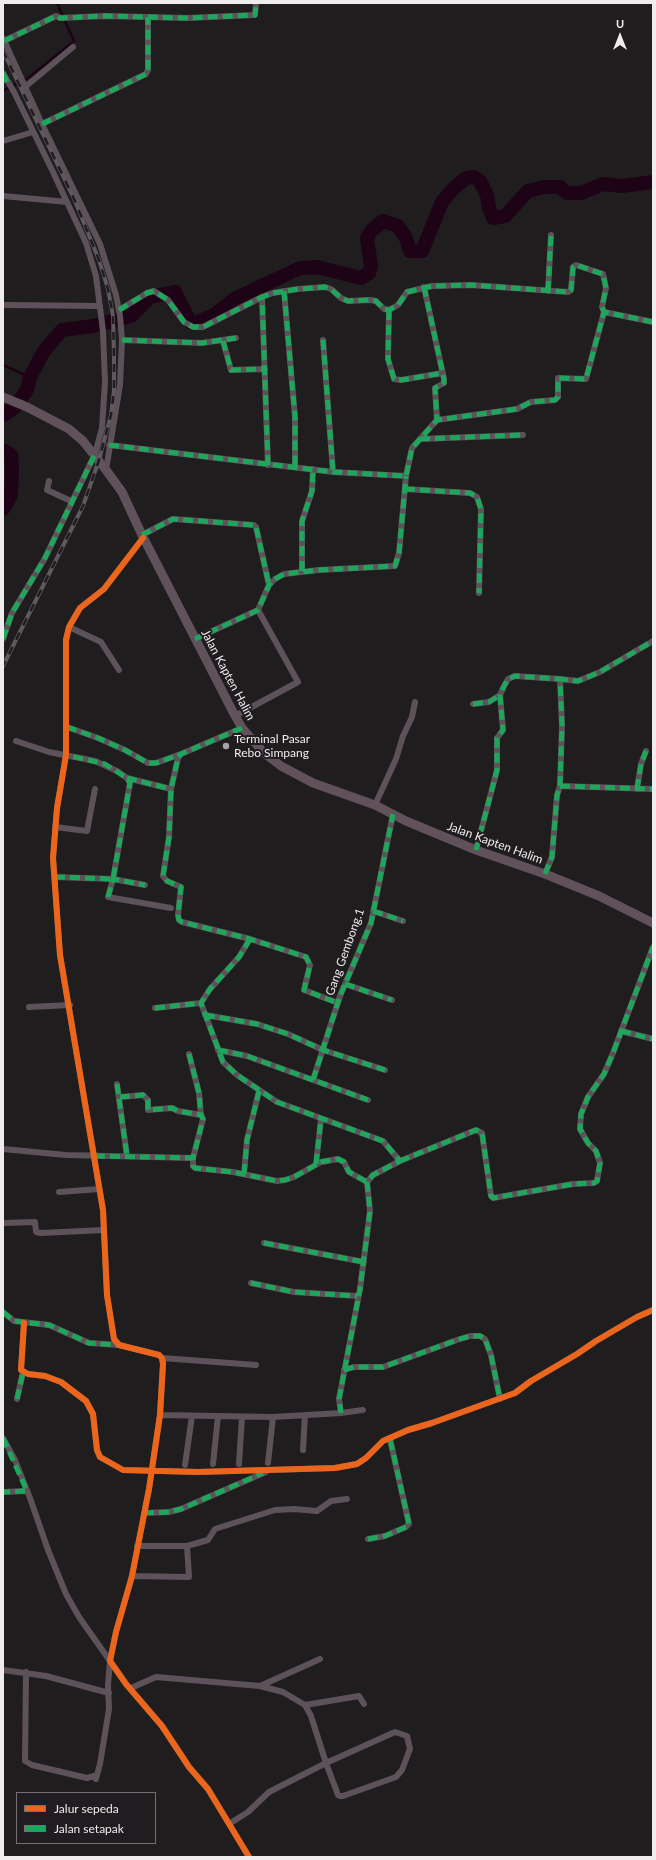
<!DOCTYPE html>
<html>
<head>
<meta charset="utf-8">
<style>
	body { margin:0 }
	#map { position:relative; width:656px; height:1860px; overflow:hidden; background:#1f1d1e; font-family:Lato,sans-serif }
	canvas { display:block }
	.frame { position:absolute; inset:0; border:4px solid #efecee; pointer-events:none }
	.legend { position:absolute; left:16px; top:1792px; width:140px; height:52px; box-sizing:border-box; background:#201c1f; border:1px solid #736f72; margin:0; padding:5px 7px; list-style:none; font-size:12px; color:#efecee }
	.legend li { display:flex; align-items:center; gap:8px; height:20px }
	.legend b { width:20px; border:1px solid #736f72 }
	.north { position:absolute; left:600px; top:16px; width:40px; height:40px; -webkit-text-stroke:3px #201c1f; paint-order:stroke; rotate:0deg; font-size:11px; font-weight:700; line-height:16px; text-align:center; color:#efecee }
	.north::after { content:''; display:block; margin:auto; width:14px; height:18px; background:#efecee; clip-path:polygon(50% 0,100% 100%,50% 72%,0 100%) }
</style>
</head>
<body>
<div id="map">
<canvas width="656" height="1860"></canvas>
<div class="frame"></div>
<ul class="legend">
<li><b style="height:5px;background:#eb651d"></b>Jalur sepeda</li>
<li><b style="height:5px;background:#20a55d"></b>Jalan setapak</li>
</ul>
<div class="north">U</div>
</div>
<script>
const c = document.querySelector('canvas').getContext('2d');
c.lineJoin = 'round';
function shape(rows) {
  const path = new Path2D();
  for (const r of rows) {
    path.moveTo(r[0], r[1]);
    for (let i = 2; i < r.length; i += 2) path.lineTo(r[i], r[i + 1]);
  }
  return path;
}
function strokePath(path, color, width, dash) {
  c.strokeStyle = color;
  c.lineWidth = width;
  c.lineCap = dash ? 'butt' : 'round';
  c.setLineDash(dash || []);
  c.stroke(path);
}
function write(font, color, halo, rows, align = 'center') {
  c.font = font + ' Lato,sans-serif';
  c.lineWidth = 4;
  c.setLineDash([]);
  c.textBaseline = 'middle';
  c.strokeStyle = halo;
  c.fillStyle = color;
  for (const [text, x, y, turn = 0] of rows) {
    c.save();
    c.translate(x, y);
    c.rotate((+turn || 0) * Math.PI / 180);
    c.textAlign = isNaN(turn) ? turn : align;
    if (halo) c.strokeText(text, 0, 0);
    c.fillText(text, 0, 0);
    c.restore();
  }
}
const stream = shape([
	[3,91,28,78,74,41,57,3],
	[3,365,30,377]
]);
const river = shape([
	[3,415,14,408,27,390,30,377,44,351,62,330,93,326,131,316,150,297,175,292,190,322,196,323,214,315,236,298,300,268,317,267,361,278,369,273,371,266,367,238,371,231,383,221,398,226,406,238,410,251,422,251,442,202,454,188,466,178,474,177,480,181,487,195,489,208,493,218,505,216,528,191,543,187,560,187,567,193,581,193,603,184,622,186,653,182],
	[3,450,11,455,12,468,11,495,3,509]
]);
const minor = shape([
	[3,38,42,124,100,244,116,295,120,316,122,340,120,385,106,470],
	[4,41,56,16,60,18,105,16,188,18,255,15,256,3],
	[3,73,14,92,53,172,86,243,96,276,103,331,105,382,102,428,95,454,45,558,12,613,3,639],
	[25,87,73,47],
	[42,124,146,74,148,70,148,17],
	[3,141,33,132],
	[3,196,67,202],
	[424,287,444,379,444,383,435,388,437,420],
	[284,291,295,417,295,467],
	[548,291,551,235],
	[6,305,100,306],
	[119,310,147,293,154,291,168,300,184,322,193,327,203,327,262,297],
	[389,310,388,359,394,379,401,380,443,373],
	[122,340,202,343,236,338],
	[323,340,333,472],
	[223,341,231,370,265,369],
	[420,439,523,435],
	[109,445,333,472,406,476,412,448,437,420,517,409,531,402,555,400,558,397,558,378,586,379,604,312],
	[268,465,262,297,273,293,298,289,325,287,331,289,341,298,348,301,371,300,376,301,384,309,389,310,398,305,407,292,432,286,471,285,568,292,571,290,573,267,576,265,603,274,606,288,602,307,604,312,653,322],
	[49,481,47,490,71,501],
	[405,489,470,493,477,497,481,509,479,593],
	[142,535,173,519,254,525,256,527,269,585],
	[143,538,104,589,80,608,69,627,66,640,66,755,57,808,53,858,60,955,103,1210,107,1295,114,1339,119,1345,159,1355,162,1358,163,1364,160,1415,149,1489,132,1576,116,1632,110,1661,126,1684,162,1726,189,1767,208,1789,249,1857],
	[302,571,302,521,312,491,313,469],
	[69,627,101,642,119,670],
	[195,639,258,610,269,585,275,579,284,574,319,570,395,566,399,553,406,476],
	[473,704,489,702,500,695],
	[235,716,298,682,258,610],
	[67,727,98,738,125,750,148,763,156,763,181,754],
	[242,728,181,754,178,758,171,789,169,837,163,876,167,881,181,887,178,915,179,920,182,922,250,939,306,957,310,965,304,990,338,1003],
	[16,741,49,752,95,761,117,771,127,778,130,783,113,879,55,877],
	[127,778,171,789],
	[560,786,653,789],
	[637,789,641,764,646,751],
	[375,805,396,759,403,736,412,717,415,702],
	[55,827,87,831,95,789],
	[476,850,497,770,497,738,503,730,500,695,504,686,508,679,515,676,560,679],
	[545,874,552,857,557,795,560,786,562,726,560,679,578,681,600,672,653,641],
	[145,885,113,879,108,897,171,908],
	[373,911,403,921],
	[250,939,239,957,210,989,201,1003,223,1062,237,1075,277,1102,383,1141,400,1161,373,1175,367,1182,370,1211,360,1289,339,1399,341,1413],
	[345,984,392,1000],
	[29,1007,70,1005],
	[155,1008,201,1003],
	[205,1015,257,1024,288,1034,323,1050,385,1070],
	[621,1031,653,1039],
	[218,1050,247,1056,368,1100],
	[189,1054,199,1093,201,1115],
	[313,1080,340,996,371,923,393,814],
	[117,1084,127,1156],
	[120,1097,143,1095,148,1100,148,1110,172,1108,178,1111,201,1115,203,1119,193,1158],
	[3,1149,66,1155,193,1158,193,1166,195,1168,233,1172,277,1181,285,1180,294,1177,321,1162,338,1159,344,1162,349,1172,367,1182],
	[400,1161,476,1130,482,1133,491,1196,493,1198,573,1184,594,1183,597,1181,600,1163,596,1151,588,1143,580,1129,581,1114,588,1097,604,1074,613,1053,653,947],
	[316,1164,321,1119],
	[244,1174,247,1140,259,1091],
	[59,1192,99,1189],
	[3,1223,35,1222,36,1232,41,1233,104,1230],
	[264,1243,364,1262],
	[251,1283,294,1292,357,1296],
	[3,1312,14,1321,49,1325,89,1343,119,1345],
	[24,1323,21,1370,28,1374,45,1376,61,1382,86,1401,93,1414,97,1450,100,1457,123,1470,198,1472,335,1468,357,1464,366,1458,383,1441,408,1430,432,1423,515,1393,531,1381,577,1354,596,1341,637,1317,653,1310],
	[162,1358,256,1365],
	[344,1370,354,1367,383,1367,457,1340,470,1336,480,1336,485,1339,491,1355,500,1399],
	[17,1399,23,1372],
	[160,1415,273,1417,341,1413,363,1410],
	[3,1438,15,1460,30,1498,48,1550,66,1594,79,1617,110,1661,108,1685,109,1709,100,1764,96,1779,94,1776,87,1778,32,1765,25,1761,26,1672],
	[303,1450,305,1415],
	[268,1463,273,1417],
	[213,1464,218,1416],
	[239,1464,242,1417],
	[185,1465,192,1416],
	[3,1492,27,1491],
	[144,1513,169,1512,181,1509,266,1472],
	[368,1539,385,1536,406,1527,409,1524,390,1439],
	[137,1546,187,1546,208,1540,215,1529,275,1510,294,1509,317,1511,331,1501,347,1499],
	[132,1576,189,1577,187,1546],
	[3,1670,46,1676,109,1693],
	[131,1688,156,1677,260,1686,320,1659],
	[305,1705,359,1696,364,1704],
	[229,1824,248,1812,269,1792,326,1763,395,1732,407,1736,410,1749,402,1770,396,1777,343,1796,340,1796,338,1795,326,1763,311,1716,305,1705,283,1692,260,1686]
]);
const primary = shape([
	[3,397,27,407,69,429,83,441,106,470,122,492,142,535,233,712,242,728,264,753,281,766,313,783,375,805,406,821,476,850,545,874,599,896,653,923]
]);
const rail = shape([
	[3,51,75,201,99,260,108,289,113,316,114,357,114,391,111,415,99,460,83,506,3,666]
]);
const quiet = shape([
	[4,41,56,16,60,18,105,16,188,18,255,15,256,3],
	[3,73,7,82],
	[42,124,146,74,148,70,148,17],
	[424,287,444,379,444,383,435,388,437,420],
	[284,291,295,417,295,467],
	[548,291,551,235],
	[119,310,147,293,154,291,168,300,184,322,193,327,203,327,262,297],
	[389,310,388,359,394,379,401,380,443,373],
	[122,340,202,343,236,338],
	[323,340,333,472],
	[223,341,231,370,265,369],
	[420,439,523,435],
	[109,445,333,472,406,476,412,448,437,420,517,409,531,402,555,400,558,397,558,378,586,379,604,312],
	[268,465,262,297,273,293,298,289,325,287,331,289,341,298,348,301,371,300,376,301,384,309,389,310,398,305,407,292,432,286,471,285,568,292,571,290,573,267,576,265,603,274,606,288,602,307,604,312,653,322],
	[405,489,470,493,477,497,481,509,479,593],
	[142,535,173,519,254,525,256,527,269,585],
	[302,571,302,521,312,491,313,469],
	[3,639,12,613,45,558,95,454],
	[195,639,258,610,269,585,275,579,284,574,319,570,395,566,399,553,406,476],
	[473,704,489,702,500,695],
	[67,727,98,738,125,750,148,763,156,763,181,754],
	[242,728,181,754,178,758,171,789,169,837,163,876,167,881,181,887,178,915,179,920,182,922,250,939,306,957,310,965,304,990,338,1003],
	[127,778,171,789],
	[560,786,653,789],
	[637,789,641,764,646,751],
	[476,850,497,770,497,738,503,730,500,695,504,686,508,679,515,676,560,679],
	[545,874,552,857,557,795,560,786,562,726,560,679,578,681,600,672,653,641],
	[55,877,113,879,130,783,127,778,105,764,66,755],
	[108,897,113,879,145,885],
	[373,911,403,921],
	[250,939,239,957,210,989,201,1003,223,1062,237,1075,277,1102,383,1141,400,1161,373,1175,367,1182,370,1211,360,1289,339,1399,341,1413],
	[345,984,392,1000],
	[155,1008,201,1003],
	[205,1015,257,1024,288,1034,323,1050,385,1070],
	[621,1031,653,1039],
	[218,1050,247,1056,368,1100],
	[189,1054,199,1093,201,1115],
	[313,1080,340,996,371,923,393,814],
	[117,1084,127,1156],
	[120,1097,143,1095,148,1100,148,1110,172,1108,178,1111,201,1115,203,1119,193,1158],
	[95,1156,193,1158,193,1166,195,1168,233,1172,277,1181,285,1180,294,1177,321,1162,338,1159,344,1162,349,1172,367,1182],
	[400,1161,476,1130,482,1133,491,1196,493,1198,573,1184,594,1183,597,1181,600,1163,596,1151,588,1143,580,1129,581,1114,588,1097,604,1074,613,1053,653,947],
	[316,1164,321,1119],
	[244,1174,247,1140,259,1091],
	[264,1243,364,1262],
	[251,1283,294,1292,357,1296],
	[3,1312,14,1321,49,1325,89,1343,119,1345],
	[344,1370,354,1367,383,1367,457,1340,470,1336,480,1336,485,1339,491,1355,500,1399],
	[17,1399,23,1372],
	[3,1438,27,1491,3,1492],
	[144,1513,169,1512,181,1509,263,1473],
	[368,1539,385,1536,406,1527,409,1524,390,1439]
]);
const cycleway = shape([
	[143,538,104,589,80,608,69,627,66,640,66,755,57,808,53,858,60,955,103,1210,107,1295,114,1339,119,1345,159,1355,162,1358,163,1364,160,1415,149,1489,132,1576,116,1632,110,1661,126,1684,162,1726,189,1767,208,1789,249,1857],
	[24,1323,21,1370,28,1374,45,1376,61,1382,86,1401,93,1414,97,1450,100,1457,123,1470,198,1472,335,1468,357,1464,366,1458,383,1441,408,1430,432,1423,515,1393,531,1381,577,1354,596,1341,637,1317,653,1310]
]);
const markers = [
	[226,746,4,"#a6a4a5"]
];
const streetNames = [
	["Jalan Kapten Halim",228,675,62],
	["Jalan Kapten Halim",495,843,20],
	["Gang Gembong.1",345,952,-70]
];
const poiNames = [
	["Terminal Pasar",234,739],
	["Rebo Simpang",234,753]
];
strokePath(stream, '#1e0317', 2.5);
strokePath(river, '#1e0317', 14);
strokePath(minor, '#5e525a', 6);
strokePath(primary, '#60515b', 9);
strokePath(rail, '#5f585d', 4);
strokePath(rail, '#201c1f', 2.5, [8]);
strokePath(quiet, '#20a55d', 5, [10, 5]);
strokePath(cycleway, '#eb651d', 6);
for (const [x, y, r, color] of markers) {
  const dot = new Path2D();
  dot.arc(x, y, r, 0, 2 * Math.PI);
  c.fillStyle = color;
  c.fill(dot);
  strokePath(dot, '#201c1f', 1.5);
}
write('12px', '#efecee', '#201c1f', streetNames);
write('12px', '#efecee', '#201c1f', poiNames, 'left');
</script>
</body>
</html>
